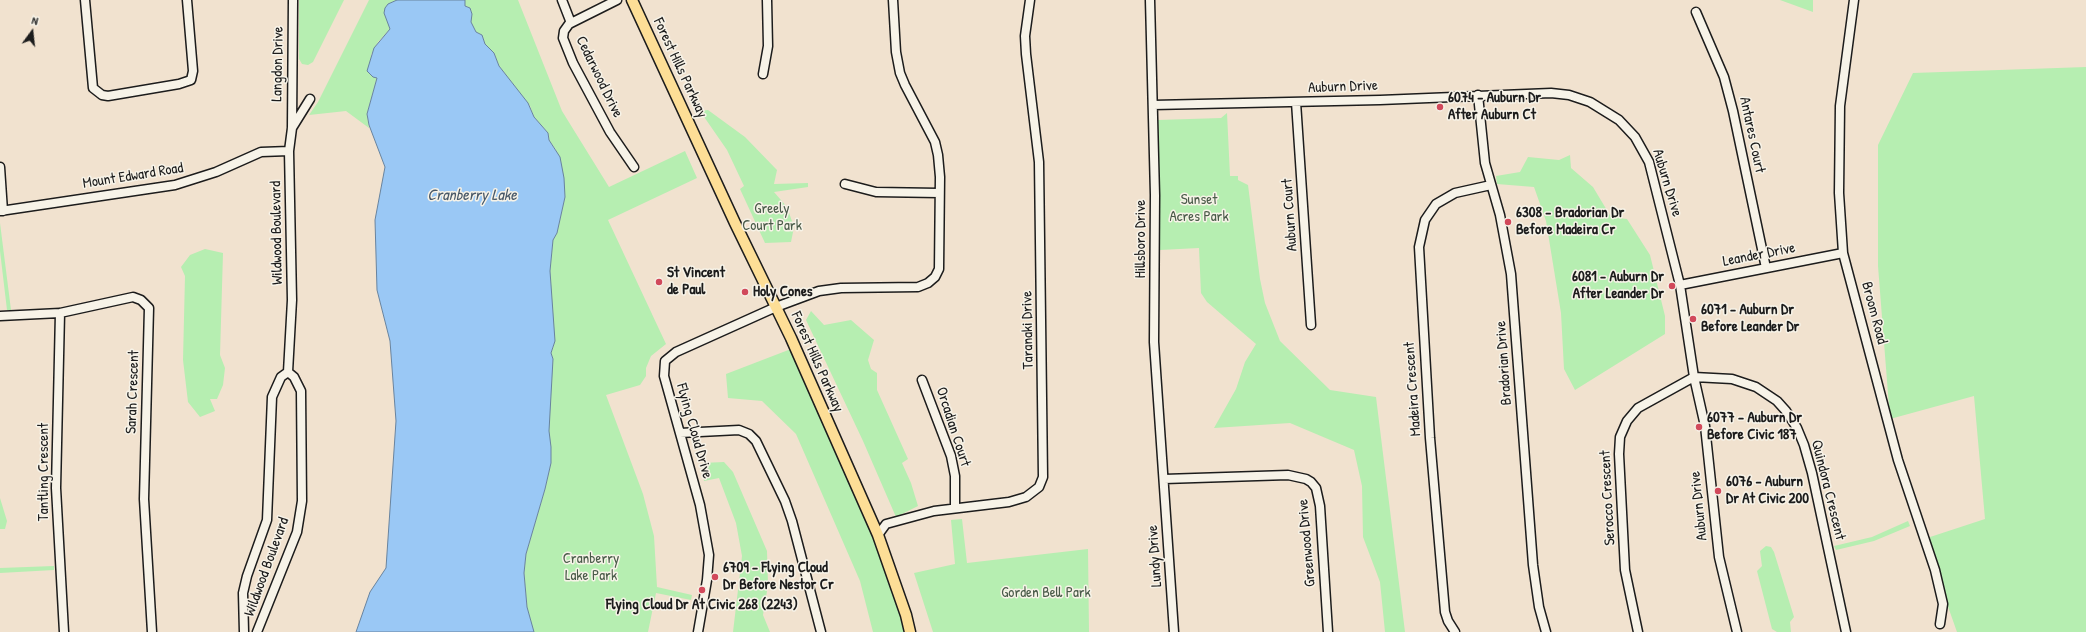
<!DOCTYPE html>
<html>
<head>
<meta charset="utf-8">
<style>
	body { margin:0 }
	#map { position:relative; width:2086px; height:632px; overflow:hidden; background:#f1e2cf; font-family:"Patrick Hand",sans-serif }
	canvas { display:block }
	.north { position:absolute; left:12px; top:12px; width:40px; height:40px; -webkit-text-stroke:3px #f7f3e8; paint-order:stroke; rotate:15deg; font-size:11px; font-weight:700; line-height:16px; text-align:center; color:#1c1c1c }
	.north::after { content:''; display:block; margin:auto; width:14px; height:18px; background:#1c1c1c; clip-path:polygon(50% 0,100% 100%,50% 72%,0 100%) }
</style>
</head>
<body>
<div id="map">
<canvas width="2086" height="632"></canvas>
<div class="north">N</div>
</div>
<script>
const c = document.querySelector('canvas').getContext('2d');
c.lineJoin = 'round';
function fill(path, color) {
  c.fillStyle = color;
  c.fill(path, 'evenodd');
}
function shape(rows) {
  const path = new Path2D();
  for (const r of rows) {
    path.moveTo(r[0], r[1]);
    for (let i = 2; i < r.length; i += 2) path.lineTo(r[i], r[i + 1]);
  }
  return path;
}
function strokePath(path, color, width, dash) {
  c.strokeStyle = color;
  c.lineWidth = width;
  c.lineCap = dash ? 'butt' : 'round';
  c.setLineDash(dash || []);
  c.stroke(path);
}
function write(font, color, halo, rows, align = 'center') {
  c.font = font + ' "Patrick Hand",sans-serif';
  c.lineWidth = 3;
  c.setLineDash([]);
  c.textBaseline = 'middle';
  c.strokeStyle = halo;
  c.fillStyle = color;
  for (const [text, x, y, turn = 0] of rows) {
    c.save();
    c.translate(x, y);
    c.rotate((+turn || 0) * Math.PI / 180);
    c.textAlign = isNaN(turn) ? turn : align;
    if (halo) c.strokeText(text, 0, 0);
    c.fillText(text, 0, 0);
    c.restore();
  }
}
const green = shape([
	[299,0,344,0,313,62,308,65,302,64,299,59],
	[369,0,397,0,388,4,390,29,378,42,371,55,377,78,367,114,369,128,346,111,309,115,318,102],
	[465,0,518,0,562,111,609,187,685,151,697,178,608,220,666,344,651,356,646,368,646,376,640,385,606,395,643,494,654,536,657,587,692,595,691,600,656,593,648,632,534,632,532,627,527,607,524,573,526,554,545,489,551,463,551,447,548,431,553,359,551,353,554,345,550,271,553,240,557,233,565,197,556,150,549,140,548,133,534,117,530,106,499,66,494,53,485,44,482,35,476,32,471,22,472,14,470,8,464,5],
	[1780,0,1813,0,1813,12],
	[2086,67,2086,632,1957,632,1924,539,1985,519,1974,396,1890,419,1878,266,1878,145,1913,73],
	[708,110,745,137,777,170,774,184,808,183,808,187,774,192,787,207,794,227,791,242,765,243,740,189,744,186,727,150,700,111],
	[1227,113,1230,176,1238,176,1238,180,1248,185,1260,279,1265,303,1280,341,1330,390,1376,397,1405,632,1385,632,1380,582,1363,537,1362,486,1354,450,1290,423,1214,428,1236,389,1245,362,1256,344,1207,302,1201,293,1199,248,1160,250,1158,120,1221,118],
	[1570,155,1571,168,1593,187,1611,217,1627,219,1650,255,1665,316,1665,334,1575,390,1564,369,1561,313,1546,221,1534,187,1497,184,1496,176,1520,172,1528,157,1559,160],
	[0,223,11,310,7,310,0,251],
	[205,249,223,253,220,355,225,368,223,385,217,399,210,399,215,411,200,417,188,402,183,360,185,276,181,267,190,255],
	[811,311,824,325,851,320,874,340,868,360,871,369,877,373,877,390,908,459,902,463,911,483,918,506,896,517,863,441,806,320],
	[791,349,878,546,907,632,873,632,860,581,796,434,762,401,728,398,726,374],
	[724,462,733,472,767,551,768,585,763,615,770,632,733,632,742,556,736,523,719,478,704,481,702,463],
	[0,498,7,521,5,529,0,529],
	[962,519,967,563,1088,549,1089,632,933,632,914,573,955,564,951,520],
	[1908,521,1910,526,1874,541,1836,550,1834,546,1872,537],
	[1766,546,1771,547,1774,552,1794,617,1790,622,1791,632,1777,632,1772,629,1757,571,1762,566,1760,551],
	[54,566,54,570,0,573,0,568]
]);
const water = shape([
	[397,0,465,0,465,6,470,8,472,14,471,22,476,32,482,35,485,44,494,53,499,66,528,103,534,117,548,133,549,140,560,157,564,178,565,197,557,233,553,240,550,271,555,341,551,353,553,359,549,431,551,447,551,463,545,489,526,554,524,573,527,607,534,632,356,632,370,592,386,568,396,421,390,341,377,290,375,220,385,167,369,125,367,114,377,78,373,77,367,71,374,48,390,29,384,13,385,8,388,4,397,0]
]);
const minor = shape([
	[85,0,93,88,102,95,108,96,179,84,191,80,193,71,187,0],
	[562,0,571,23],
	[617,0,569,24,564,31,563,38,573,63,610,132,634,167],
	[1150,0,1155,195,1154,342,1174,632],
	[1854,0,1840,106,1839,193,1843,253,1898,460,1935,570,1943,604,1940,624],
	[1696,12,1724,77,1733,111,1766,268],
	[763,74,768,46,767,0],
	[1478,95,1485,163,1500,215,1511,274,1533,565,1539,607,1546,632],
	[1296,102,1311,325],
	[1153,105,1380,100,1551,93,1569,95,1590,102,1619,120,1635,137,1649,162,1680,285,1694,377,1705,426,1719,557,1737,632],
	[292,128,310,99],
	[0,167,3,211],
	[845,184,876,192,939,193],
	[0,211,175,185,216,172,261,152,289,151],
	[1680,285,1843,253],
	[60,313,56,488,64,632],
	[0,316,60,313,133,297,141,300,149,308,144,499,152,632],
	[1694,377,1732,379,1756,387,1777,401,1786,411,1797,428,1804,445,1812,473,1846,632],
	[922,380,951,456,955,476,955,508],
	[680,433,739,430,749,434,756,441,785,501,792,521,821,632],
	[1164,479,1288,475,1306,479,1311,482,1316,488,1320,506,1328,632],
	[878,535,886,524,934,511,1009,502,1026,497,1039,487,1043,477,1039,162,1026,54,1025,36,1030,0],
	[244,632,243,593,247,576,267,520,272,397,281,377,288,372,292,300,289,151,292,128,293,0],
	[257,632,297,532,302,501,301,391,294,377,288,372],
	[698,632,707,580,709,555,700,505,664,376,665,361,676,352,776,307,819,291,841,288,918,287,928,283,935,277,939,269,940,177,938,155,935,142,905,85,900,73,896,52,893,0],
	[1455,632,1448,621,1445,612,1430,438,1419,247,1425,220,1436,204,1455,193,1491,185],
	[1638,632,1625,570,1619,454,1620,437,1627,421,1638,408,1694,377]
]);
const major = shape([
	[632,0,735,223,791,338,878,535,906,615,910,632]
]);
const markers = [
	[1440,107,4,"#d1495b"],
	[1508,222,4,"#d1495b"],
	[659,282,4,"#d1495b"],
	[1672,286,4,"#d1495b"],
	[745,292,4,"#d1495b"],
	[1693,319,4,"#d1495b"],
	[1699,427,4,"#d1495b"],
	[1718,491,4,"#d1495b"],
	[715,577,4,"#d1495b"],
	[702,590,4,"#d1495b"]
];
const streetNames = [
	["Langdon Drive",278,64,-89],
	["Forest Hills Parkway",680,68,65],
	["Cedarwood Drive",599,77,64],
	["Auburn Drive",1343,87,-2],
	["Antares Court",1752,135,78],
	["Mount Edward Road",133,176,-9],
	["Auburn Drive",1667,183,73],
	["Auburn Court",1290,215,-94],
	["Wildwood Boulevard",277,233,-91],
	["Hillsboro Drive",1141,239,-90],
	["Leander Drive",1759,255,-11],
	["Broom Road",1874,313,75],
	["Taranaki Drive",1028,330,-91],
	["Forest Hills Parkway",817,362,66],
	["Bradorian Drive",1504,363,-94],
	["Madeira Crescent",1413,389,-94],
	["Sarah Crescent",133,392,-88],
	["Orcadian Court",953,427,72],
	["Flying Cloud Drive",694,431,74],
	["Tantling Crescent",44,472,-90],
	["Quindora Crescent",1828,490,76],
	["Serocco Crescent",1608,498,-93],
	["Auburn Drive",1699,506,-96],
	["Greenwood Drive",1307,543,-95],
	["Lundy Drive",1155,556,-94],
	["Wildwood Boulevard",267,567,-70]
];
const poiNames = [
	["6074 - Auburn Dr",1448,98],
	["After Auburn Ct",1448,115],
	["6308 - Bradorian Dr",1516,213],
	["Before Madeira Cr",1516,230],
	["St Vincent",667,273],
	["de Paul",667,290],
	["6081 - Auburn Dr",1664,277,"right"],
	["After Leander Dr",1664,294,"right"],
	["Holy Cones",753,292],
	["6071 - Auburn Dr",1701,310],
	["Before Leander Dr",1701,327],
	["6077 - Auburn Dr",1707,418],
	["Before Civic 187",1707,435],
	["6076 - Auburn",1726,482],
	["Dr At Civic 200",1726,499],
	["6709 - Flying Cloud",723,568],
	["Dr Before Nestor Cr",723,585],
	["Flying Cloud Dr At Civic 268 (2243)",702,605,"center"]
];
const parkNames = [
	["Sunset",1199,200],
	["Acres Park",1199,217],
	["Greely",772,209],
	["Court Park",772,226],
	["Cranberry",591,559],
	["Lake Park",591,576],
	["Gorden Bell Park",1046,593]
];
const waterNames = [
	["Cranberry Lake",472,196]
];
fill(green, '#b6eeb1');
fill(water, '#9ac8f5');
strokePath(water, '#68839e', 1);
strokePath(minor, '#1c1c1c', 11);
strokePath(major, '#1c1c1c', 13);
strokePath(minor, '#f7f3e8', 8);
strokePath(major, '#fdde96', 10);
for (const [x, y, r, color] of markers) {
  const dot = new Path2D();
  dot.arc(x, y, r, 0, 2 * Math.PI);
  c.fillStyle = color;
  c.fill(dot);
  strokePath(dot, '#f7f3e8', 1.5);
}
write('15px', '#1c1c1c', '#f7f3e8', streetNames);
write('bold 15px', '#1c1c1c', '#f7f3e8', poiNames, 'left');
write('15px', '#4a5b49', '#f7f3e8', parkNames);
write('italic 16px', '#485868', '#f7f3e8', waterNames);
</script>
</body>
</html>
